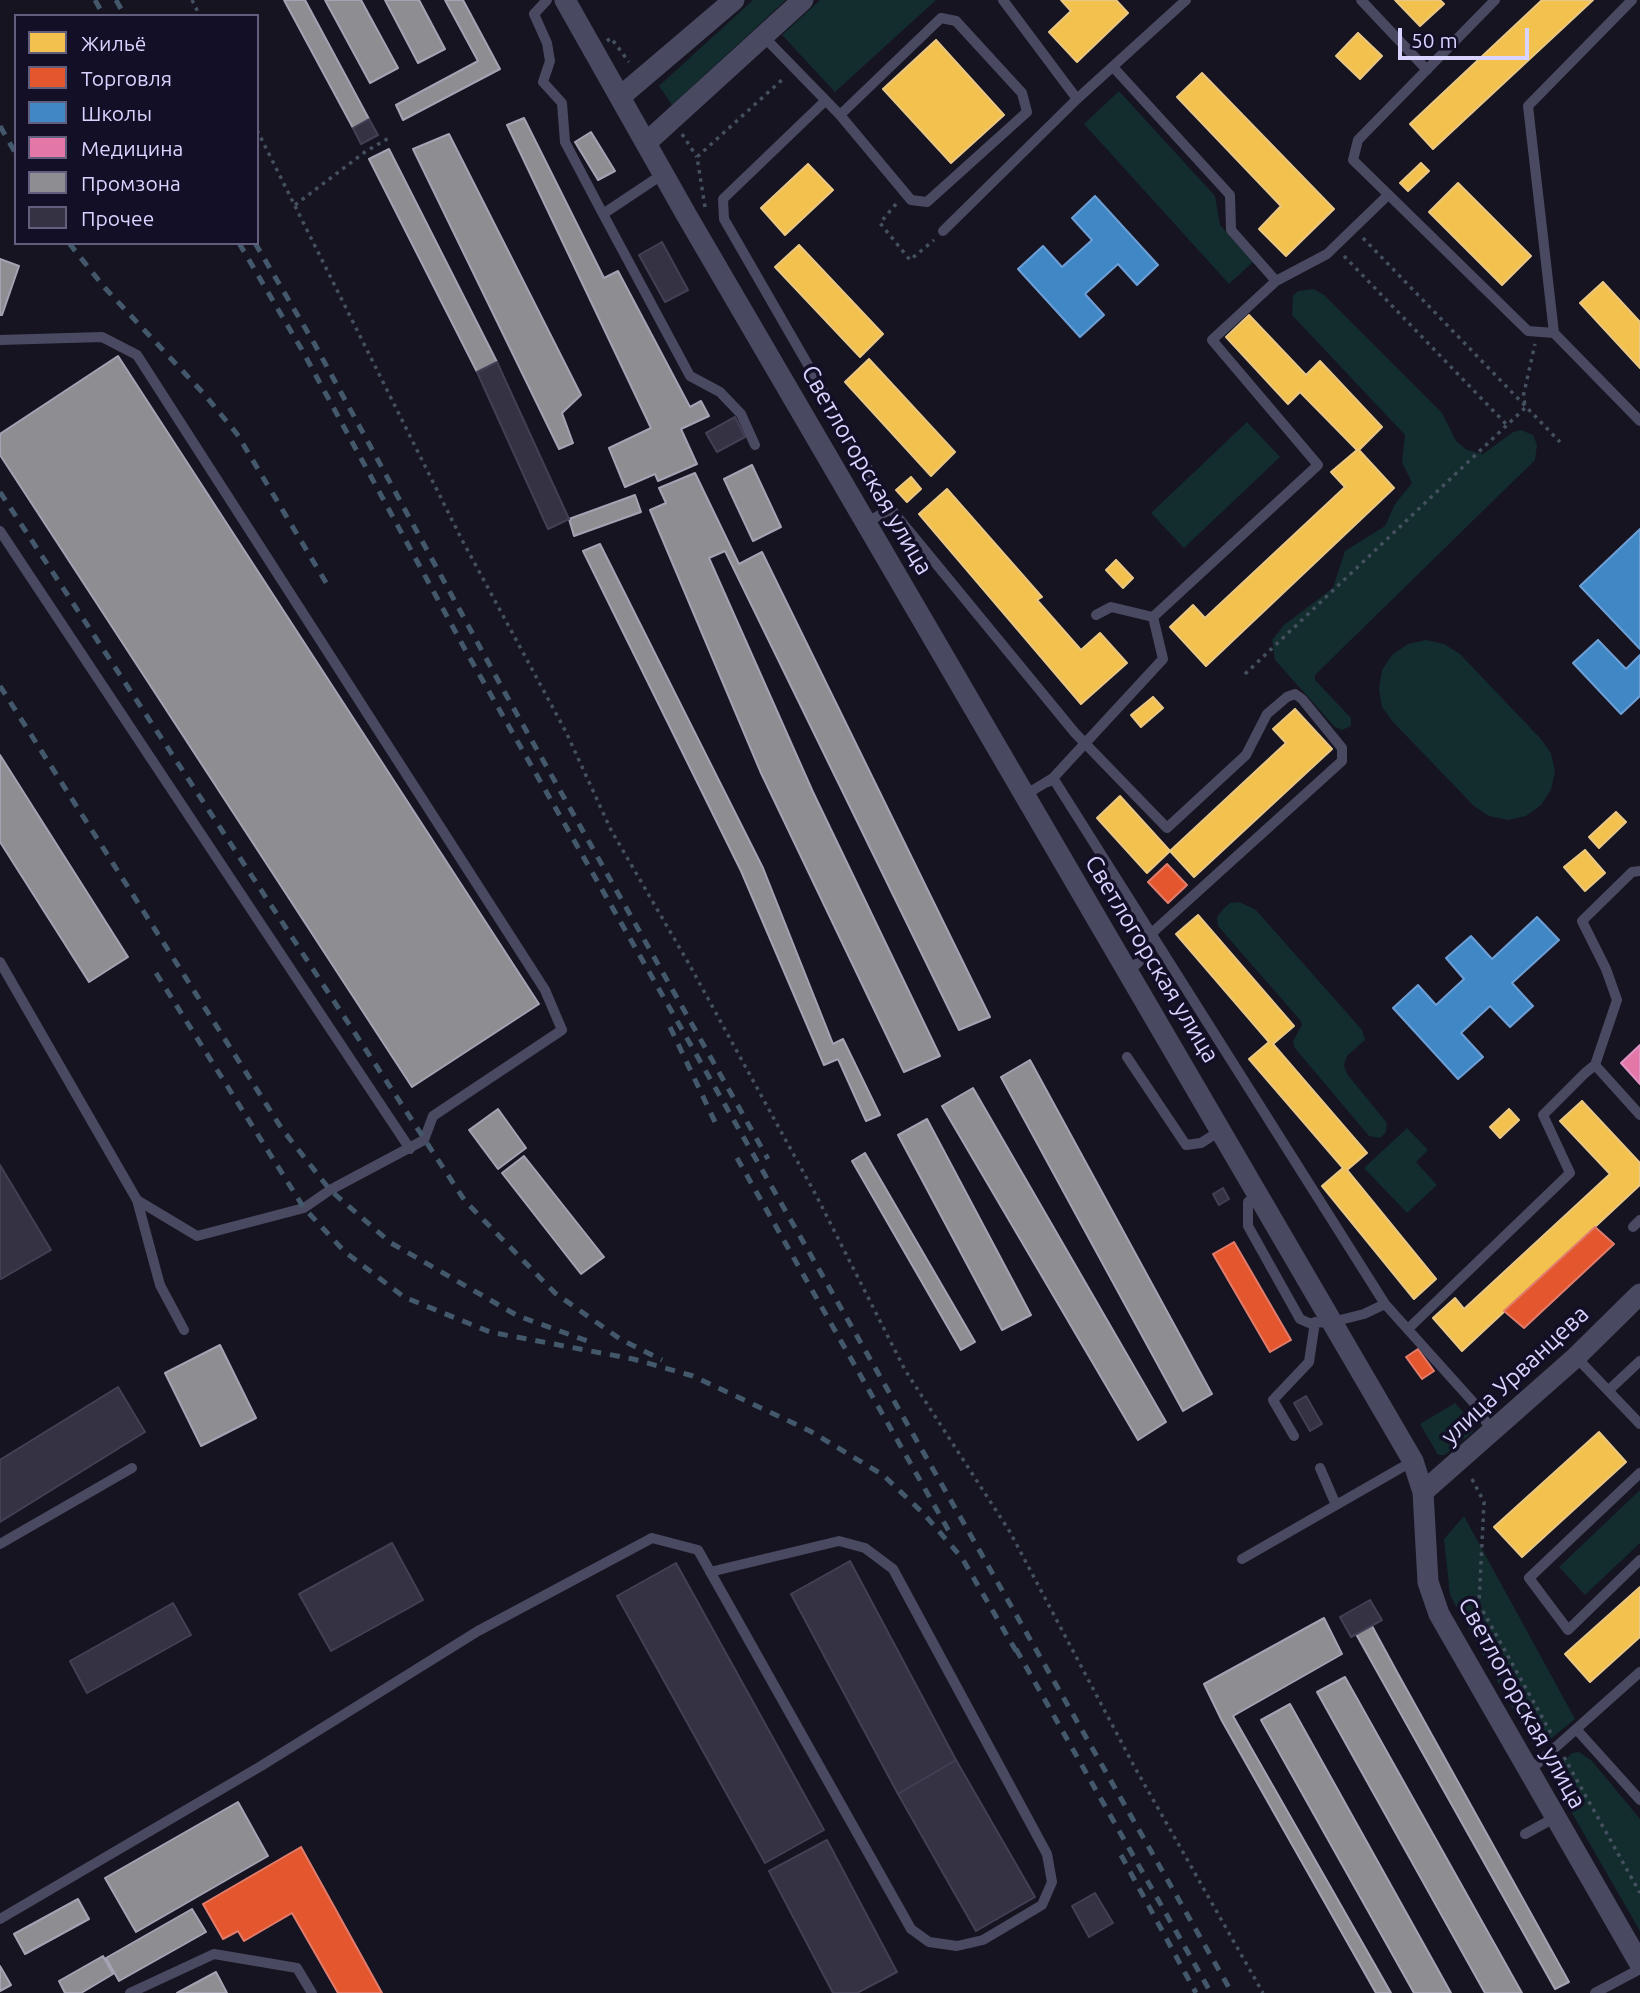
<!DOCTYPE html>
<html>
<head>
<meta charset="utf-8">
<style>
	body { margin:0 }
	#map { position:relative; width:1640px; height:1993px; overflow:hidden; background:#161421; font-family:Ubuntu,sans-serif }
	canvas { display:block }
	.legend { position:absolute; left:14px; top:14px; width:245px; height:231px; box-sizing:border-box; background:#130f26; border:2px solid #625e7d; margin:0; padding:9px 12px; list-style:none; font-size:21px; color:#d9d4ff }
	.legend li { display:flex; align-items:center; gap:14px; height:35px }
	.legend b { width:35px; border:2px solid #625e7d }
	.scale { position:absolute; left:1398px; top:28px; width:131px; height:32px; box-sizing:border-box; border:4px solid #d9d4ff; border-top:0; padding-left:9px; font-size:21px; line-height:24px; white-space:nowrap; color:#d9d4ff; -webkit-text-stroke:5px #130f26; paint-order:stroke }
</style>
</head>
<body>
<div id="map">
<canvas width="1640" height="1993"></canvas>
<ul class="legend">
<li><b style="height:19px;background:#f2c14e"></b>Жильё</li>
<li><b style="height:19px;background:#e4572e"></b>Торговля</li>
<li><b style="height:19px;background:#3f88c5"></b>Школы</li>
<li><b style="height:19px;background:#e377a8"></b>Медицина</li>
<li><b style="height:19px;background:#8d8d92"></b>Промзона</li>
<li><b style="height:19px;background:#343243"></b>Прочее</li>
</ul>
<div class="scale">50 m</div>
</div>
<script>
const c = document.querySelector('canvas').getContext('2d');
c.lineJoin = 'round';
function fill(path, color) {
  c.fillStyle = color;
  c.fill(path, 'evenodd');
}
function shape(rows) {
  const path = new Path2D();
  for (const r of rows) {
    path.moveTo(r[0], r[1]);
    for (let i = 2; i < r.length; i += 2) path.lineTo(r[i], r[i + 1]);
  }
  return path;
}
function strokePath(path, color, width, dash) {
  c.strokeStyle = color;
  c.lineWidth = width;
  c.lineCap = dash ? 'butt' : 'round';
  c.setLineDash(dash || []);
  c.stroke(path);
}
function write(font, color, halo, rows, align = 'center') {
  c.font = font + ' Ubuntu,sans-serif';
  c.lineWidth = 7;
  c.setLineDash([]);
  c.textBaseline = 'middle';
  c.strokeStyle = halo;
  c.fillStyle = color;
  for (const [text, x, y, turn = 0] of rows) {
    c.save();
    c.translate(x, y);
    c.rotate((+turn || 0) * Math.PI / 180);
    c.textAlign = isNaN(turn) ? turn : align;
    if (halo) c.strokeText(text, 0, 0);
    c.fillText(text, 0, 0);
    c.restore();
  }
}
const green = shape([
	[753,0,786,0,672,105,659,86],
	[820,0,936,0,835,92,782,35],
	[1119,91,1215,196,1220,225,1253,262,1229,284,1084,124],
	[1314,289,1324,295,1442,413,1456,441,1467,450,1483,454,1513,432,1521,430,1533,435,1537,445,1535,460,1315,675,1315,680,1351,718,1351,726,1342,730,1335,727,1275,660,1272,640,1284,625,1333,588,1345,551,1385,526,1395,504,1412,483,1402,462,1405,435,1292,315,1293,296,1298,291],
	[1247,422,1280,457,1184,548,1151,513],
	[1426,640,1444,644,1460,654,1540,738,1551,753,1555,771,1551,790,1541,805,1526,816,1508,820,1489,816,1474,806,1393,722,1382,707,1379,689,1382,670,1392,655,1408,644],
	[1239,902,1256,910,1362,1030,1365,1040,1347,1056,1344,1065,1347,1074,1387,1123,1386,1132,1380,1138,1369,1136,1294,1047,1293,1041,1302,1025,1300,1020,1218,926,1217,917,1223,909,1230,903],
	[1407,1128,1428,1150,1416,1162,1437,1185,1407,1213,1364,1168],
	[1455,1403,1474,1424,1473,1432,1445,1455,1438,1455,1420,1424],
	[1640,1490,1640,1543,1585,1595,1559,1567],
	[1464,1516,1575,1719,1536,1751,1450,1595,1444,1539],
	[1579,1752,1592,1761,1640,1819,1640,1931,1550,1775,1572,1753]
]);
const homes = shape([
	[1061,0,1116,0,1128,13,1077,62,1049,32,1071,11,1061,0],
	[1395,0,1440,0,1444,4,1420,26,1395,0],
	[1542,0,1593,0,1433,149,1410,124,1542,0],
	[1358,33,1382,56,1360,79,1336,56,1358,33],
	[936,40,1004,115,951,163,883,89,936,40],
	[1202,73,1334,209,1286,256,1259,229,1281,206,1177,97,1202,73],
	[1421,163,1429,171,1408,191,1400,183,1421,163],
	[808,164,833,190,785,235,761,208,808,164],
	[1458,183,1531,256,1502,285,1429,212,1458,183],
	[799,245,883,334,860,357,775,267,799,245],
	[1603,282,1640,322,1640,368,1580,303,1603,282],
	[1249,315,1306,375,1320,361,1382,427,1359,450,1394,488,1206,666,1170,627,1193,605,1205,618,1345,487,1331,472,1357,450,1300,392,1288,404,1226,337,1249,315],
	[869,359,955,452,931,476,845,382,869,359],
	[911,477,921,489,907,502,896,490,911,477],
	[947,489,1042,597,1037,600,1081,650,1100,633,1127,663,1081,704,919,514,947,489],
	[1116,560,1133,578,1123,588,1106,570,1116,560],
	[1153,697,1163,708,1141,727,1131,715,1153,697],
	[1295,709,1332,749,1194,877,1170,851,1147,873,1097,818,1120,796,1170,851,1286,743,1273,729,1295,709],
	[1616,812,1626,822,1599,848,1589,837,1616,812],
	[1585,850,1605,873,1585,891,1564,867,1585,850],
	[1198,915,1294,1026,1273,1044,1367,1153,1347,1170,1436,1279,1414,1299,1322,1186,1343,1168,1249,1059,1269,1042,1176,934,1198,915],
	[1582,1101,1640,1163,1640,1185,1462,1351,1433,1318,1455,1298,1464,1309,1610,1174,1560,1121,1582,1101],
	[1509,1109,1519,1120,1500,1138,1490,1127,1509,1109],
	[1599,1432,1626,1462,1522,1557,1494,1527,1599,1432],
	[1640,1587,1640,1637,1590,1682,1565,1654,1640,1587]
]);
const shops = shape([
	[1167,864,1187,885,1168,903,1148,882,1167,864],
	[1595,1227,1614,1244,1524,1328,1504,1311,1595,1227],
	[1234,1242,1291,1340,1270,1352,1213,1254,1234,1242],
	[1418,1349,1434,1371,1422,1379,1406,1357,1418,1349],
	[301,1847,382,1993,338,1993,292,1913,244,1941,238,1931,223,1939,203,1904,301,1847]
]);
const schools = shape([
	[1095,196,1158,265,1137,285,1118,264,1085,294,1104,315,1080,337,1018,269,1043,246,1062,267,1092,240,1072,218,1095,196],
	[1640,529,1640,649,1580,586,1640,529],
	[1598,640,1626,669,1640,655,1640,696,1621,714,1573,663,1598,640],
	[1537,917,1559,940,1512,983,1533,1006,1510,1027,1490,1006,1461,1033,1483,1057,1458,1079,1393,1008,1418,985,1436,1005,1464,979,1446,958,1471,936,1492,959,1537,917]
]);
const health = shape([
	[1640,1045,1640,1084,1621,1063,1640,1045]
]);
const industry = shape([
	[284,0,305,0,369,119,353,128,284,0],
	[325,0,361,0,398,68,370,83,325,0],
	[385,0,419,0,445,49,418,63,385,0],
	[445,0,463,0,500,69,403,120,396,105,478,61,445,0],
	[524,118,604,278,618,271,690,407,701,401,709,416,681,429,697,464,658,481,655,474,625,487,609,448,651,428,507,125,524,118],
	[591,132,615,171,598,180,575,142,591,132],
	[449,134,581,395,562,413,573,443,559,449,413,149,449,134],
	[389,149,497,362,477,372,369,159,389,149],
	[0,259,19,266,2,315,0,315,0,259],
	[118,356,539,1004,412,1087,0,455,0,434,118,356],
	[752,465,781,527,753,541,724,479,752,465],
	[695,473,739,564,762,552,990,1017,959,1030,725,551,709,558,813,792,940,1056,904,1072,761,773,650,510,666,503,659,488,695,473],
	[635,495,641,512,574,536,569,519,635,495],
	[600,544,763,868,833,1044,843,1039,880,1115,866,1121,838,1059,824,1065,741,871,583,551,600,544],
	[0,755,128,957,89,982,0,842,0,755],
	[1030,1060,1212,1394,1183,1411,1001,1077,1030,1060],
	[973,1088,1166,1422,1138,1440,942,1106,973,1088],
	[498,1109,526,1148,498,1169,469,1130,498,1109],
	[927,1119,1031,1315,1002,1330,898,1135,927,1119],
	[865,1153,975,1342,961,1350,852,1161,865,1153],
	[524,1156,604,1257,581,1274,502,1173,524,1156],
	[220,1345,256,1418,201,1446,165,1373,220,1345],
	[1324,1618,1342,1654,1233,1716,1391,1993,1376,1993,1222,1721,1204,1684,1324,1618],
	[1372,1626,1397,1672,1569,1982,1555,1989,1356,1634,1372,1626],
	[1345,1677,1522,1993,1485,1993,1317,1692,1345,1677],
	[1290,1704,1451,1993,1414,1993,1261,1720,1290,1704],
	[238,1802,268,1856,136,1932,105,1878,238,1802],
	[78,1899,89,1919,25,1954,14,1934,78,1899],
	[192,1909,206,1932,119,1981,106,1958,192,1909],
	[103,1956,113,1974,81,1993,65,1993,59,1981,103,1956],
	[0,1966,11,1985,0,1991,0,1966],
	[216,1972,227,1993,177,1993,216,1972]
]);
const building = shape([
	[369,119,378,135,361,144,353,128,369,119],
	[662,242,688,290,665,302,639,255,662,242],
	[497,362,569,519,548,529,477,372,497,362],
	[735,417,745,437,717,452,706,433,735,417],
	[0,1165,51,1250,1,1279,0,1277,0,1165],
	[1223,1188,1229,1199,1219,1205,1213,1194,1223,1188],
	[118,1387,145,1432,0,1522,0,1460,118,1387],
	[1306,1396,1322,1424,1310,1431,1294,1403,1306,1396],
	[392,1543,423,1600,331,1651,299,1594,392,1543],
	[850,1561,956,1760,898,1794,791,1594,850,1561],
	[676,1563,824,1830,765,1863,617,1596,676,1563],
	[1370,1600,1382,1620,1351,1637,1340,1617,1370,1600],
	[173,1603,191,1635,87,1693,70,1661,173,1603],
	[956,1760,1035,1897,976,1931,898,1794,956,1760],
	[827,1840,897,1972,857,1993,833,1993,769,1871,827,1840],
	[1095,1893,1113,1923,1089,1937,1072,1906,1095,1893]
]);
const path = shape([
	[192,0,200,16],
	[607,41,611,38,629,62],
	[257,130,461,538,566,732,611,830,689,964,817,1197,905,1370,1010,1532,1134,1766,1263,1993],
	[682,134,697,157],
	[896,204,880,223,910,260,934,240],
	[295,205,365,152,392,136],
	[705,207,697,157,784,78],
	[1363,238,1560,442],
	[1344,256,1507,425],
	[1245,674,1526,407,1523,397,1535,344],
	[1472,1479,1484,1502,1479,1604,1552,1735],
	[1564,1757,1640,1893]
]);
const lane = shape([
	[547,0,534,14,547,43,550,61,543,82,562,103,565,142,603,214],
	[1003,0,1077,99],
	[1361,0,1427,70],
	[1495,0,1358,140,1353,160,1528,331,1554,333],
	[1632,0,1528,106,1554,333,1640,421],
	[764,37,840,115,911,200,927,202,1027,112,1022,93,956,21,941,18,840,115],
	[1114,68,1230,195,1231,230,1276,281],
	[825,101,723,199,724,219,891,509,1075,733,1167,828,1246,755,1267,714,1287,697,1295,694,1302,699,1342,748,1342,761,1153,932,1142,959,1128,972],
	[663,174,603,214,690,376,720,392,741,414,755,445],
	[943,231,1077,99,1186,0],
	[0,340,102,337,137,355,545,990,562,1030,433,1116,424,1140,330,1190,304,1208,197,1236,137,1200,160,1285,184,1330],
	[867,522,891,509],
	[0,531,410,1149],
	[1096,615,1111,607,1153,617],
	[1048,782,1053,778,1385,1304,1473,1402,1492,1431],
	[1025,795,1053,778,1163,659,1153,617,1318,465,1212,340,1276,281,1327,254,1388,195],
	[0,962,137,1200],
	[1127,1057,1186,1145,1201,1143,1223,1129],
	[1595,1065,1617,1000,1606,969,1582,921,1632,872,1640,871],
	[1259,1196,1248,1202,1248,1226,1300,1319,1309,1323,1332,1322,1364,1314,1385,1304],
	[1633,1227,1640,1220],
	[1409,1328,1570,1173,1543,1115,1585,1073,1595,1065,1640,1115],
	[1576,1357,1640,1424],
	[1609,1390,1640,1361],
	[1294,1436,1273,1400,1309,1362,1315,1322],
	[1320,1468,1336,1505],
	[1640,1473,1529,1578,1568,1630,1640,1560],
	[0,1544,132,1468],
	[1242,1559,1413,1461],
	[1577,1730,1640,1800],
	[1529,1771,1640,1672],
	[1525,1834,1556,1817],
	[0,1919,261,1766,478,1631,652,1538,698,1550,911,1929,929,1942,957,1946,983,1940,1042,1905,1052,1882,1047,1854,893,1569,865,1548,839,1541,710,1572],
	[130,1993,214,1954,297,1968,312,1993],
	[1595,1993,1640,1969]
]);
const street = shape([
	[565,0,687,216,1413,1461,1423,1492,1428,1582,1439,1614,1640,1964],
	[620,97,734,0],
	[646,143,803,0],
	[1423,1492,1576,1357,1640,1294]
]);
const rail = shape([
	[95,0,104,16],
	[116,0,125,16],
	[0,126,16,154],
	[69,243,104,287,205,395,237,434,328,586],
	[239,243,302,350,467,653,1232,1993],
	[255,243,314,343,505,693,768,1159],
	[0,492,465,1201,555,1293,620,1339,662,1360],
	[0,686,282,1129,330,1190,391,1243,518,1316,593,1343],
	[156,973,304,1208,345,1252,404,1297,490,1332,633,1359,693,1376,810,1431,883,1475,924,1514,962,1558,1019,1656],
	[670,1027,715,1122],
	[737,1158,950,1533],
	[1016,1649,1211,1993],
	[1121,1855,1196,1993]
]);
const streetNames = [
	["Светлогорская улица",867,470,60],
	["Светлогорская улица",1152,959,59],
	["улица Урванцева",1515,1375,-43],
	["Светлогорская улица",1522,1703,61]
];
fill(green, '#132c2d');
fill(homes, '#f2c14e');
strokePath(homes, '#eac783', 2);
fill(shops, '#e4572e');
strokePath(shops, '#e17c6d', 2);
fill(schools, '#3f88c5');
strokePath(schools, '#6d9fd6', 2);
fill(health, '#e377a8');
strokePath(health, '#e093c2', 2);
fill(industry, '#8d8d92');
strokePath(industry, '#a4a2b3', 2);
fill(building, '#343243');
strokePath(building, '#433f54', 2);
strokePath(path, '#44505f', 3.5, [3.5, 5]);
strokePath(lane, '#4a4962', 10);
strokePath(street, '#4a4962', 21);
strokePath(rail, '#43596b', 5, [10, 9]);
write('24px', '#d9d4ff', '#130f26', streetNames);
</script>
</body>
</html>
